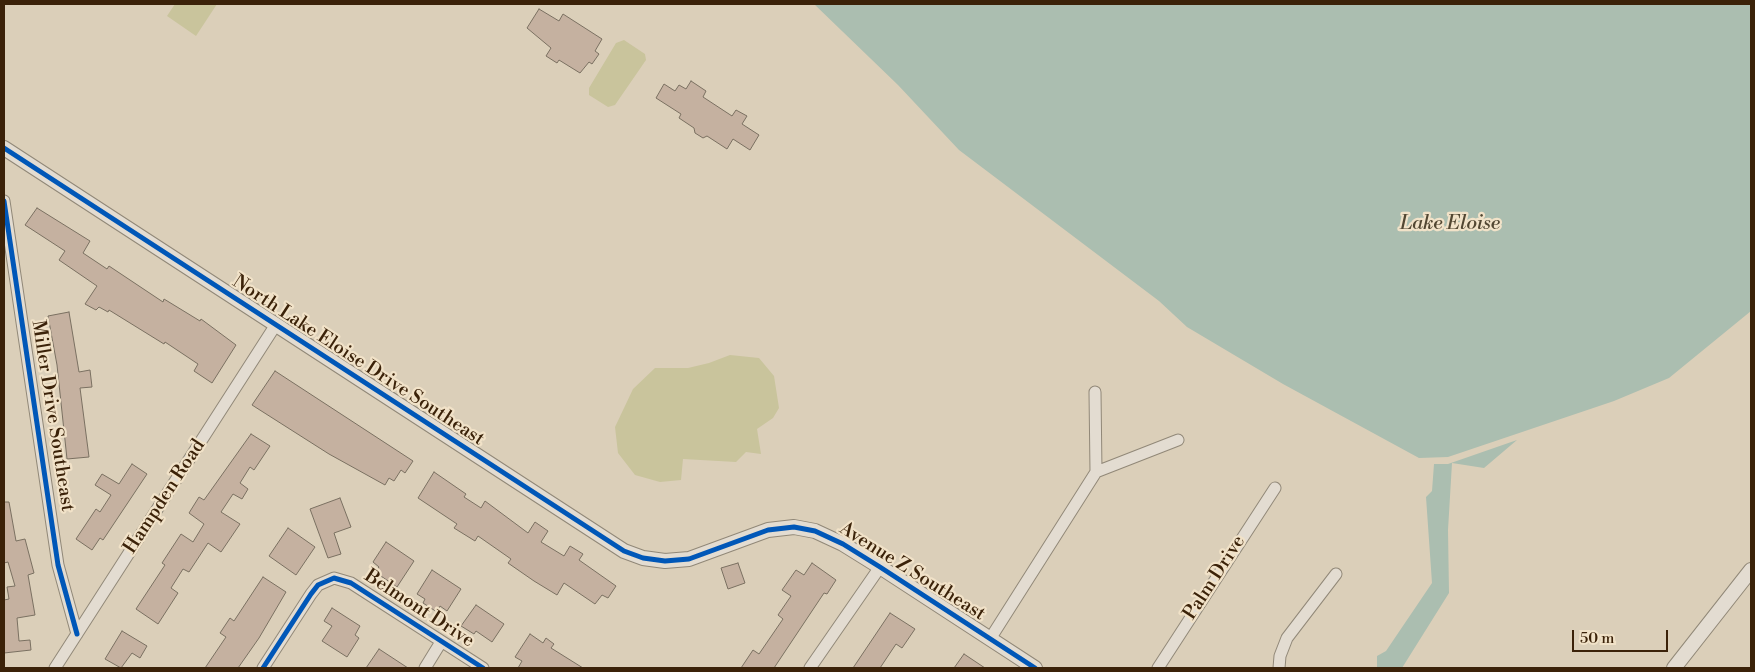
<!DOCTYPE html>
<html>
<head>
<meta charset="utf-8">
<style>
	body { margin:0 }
	#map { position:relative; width:1755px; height:672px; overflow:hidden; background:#dbcfb9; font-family:"Libre Bodoni",serif }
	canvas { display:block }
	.frame { position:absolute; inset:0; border:5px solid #3b2209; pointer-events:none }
	.scale { position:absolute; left:1572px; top:630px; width:96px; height:22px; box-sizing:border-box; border:2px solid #3b2209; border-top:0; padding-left:6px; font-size:15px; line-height:18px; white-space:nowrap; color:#3b2209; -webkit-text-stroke:4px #f1e2c8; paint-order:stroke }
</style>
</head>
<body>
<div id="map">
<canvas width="1755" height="672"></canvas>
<div class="frame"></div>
<div class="scale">50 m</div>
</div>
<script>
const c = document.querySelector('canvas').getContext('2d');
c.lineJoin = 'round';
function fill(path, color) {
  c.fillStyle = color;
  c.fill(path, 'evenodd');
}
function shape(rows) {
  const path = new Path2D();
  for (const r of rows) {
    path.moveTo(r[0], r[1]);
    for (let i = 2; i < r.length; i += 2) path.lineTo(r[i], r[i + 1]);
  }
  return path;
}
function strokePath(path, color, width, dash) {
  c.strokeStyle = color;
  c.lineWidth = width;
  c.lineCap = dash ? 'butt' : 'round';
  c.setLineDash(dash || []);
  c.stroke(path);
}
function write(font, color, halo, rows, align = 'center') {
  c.font = font + ' "Libre Bodoni",serif';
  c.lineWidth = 4.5;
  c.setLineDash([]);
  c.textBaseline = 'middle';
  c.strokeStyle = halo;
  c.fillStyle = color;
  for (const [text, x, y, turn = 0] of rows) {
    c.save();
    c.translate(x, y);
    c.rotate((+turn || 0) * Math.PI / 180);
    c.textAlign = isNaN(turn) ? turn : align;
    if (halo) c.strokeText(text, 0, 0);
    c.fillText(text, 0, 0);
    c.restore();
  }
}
const green = shape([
	[175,4,217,4,196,36,167,16],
	[624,40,645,54,646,60,615,105,608,107,589,95,589,88,616,43],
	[730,355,759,358,774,376,779,408,773,418,757,429,761,454,746,452,736,462,683,459,681,480,660,482,635,475,618,453,615,427,633,389,655,368,688,368,709,363]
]);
const water = shape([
	[814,4,1751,4,1751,311,1669,378,1614,401,1448,457,1419,458,1283,384,1187,327,1159,301,959,150,898,85],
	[1517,440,1484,468,1452,463,1448,530,1449,593,1402,668,1377,668,1377,656,1386,651,1432,583,1426,497,1432,491,1434,464,1448,464]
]);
const building = shape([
	[539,9,559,21,563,14,602,39,595,51,599,54,592,64,589,62,580,73,559,60,557,63,546,56,551,48,527,28,539,9],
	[691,81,706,91,703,97,732,116,736,110,747,116,742,124,759,135,750,150,733,139,727,149,707,136,703,138,695,133,694,128,679,118,681,114,656,98,664,84,675,91,679,85,686,89,691,81],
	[37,208,90,241,83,253,107,269,109,266,163,302,164,299,200,321,201,319,236,345,212,383,194,371,198,364,165,342,164,344,109,310,108,312,99,307,96,310,85,304,97,286,59,260,65,251,25,225,37,208],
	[69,312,79,372,90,370,92,387,80,388,89,457,67,459,57,365,48,316,69,312],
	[275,371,413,461,405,473,401,470,394,481,389,478,385,485,329,454,252,405,275,371],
	[251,434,270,446,254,470,250,467,240,483,248,489,242,499,233,494,221,512,240,524,221,552,208,543,189,572,183,569,171,588,178,593,158,624,136,609,165,565,162,563,181,534,193,542,204,524,189,513,199,497,204,500,251,434],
	[132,464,147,474,103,540,100,538,92,550,76,539,96,509,100,512,111,495,95,485,102,474,119,484,132,464],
	[434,472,466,494,464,497,481,508,485,501,528,533,535,522,548,531,541,542,564,556,570,546,583,554,579,560,616,586,608,598,602,595,595,604,564,583,557,595,534,581,508,563,511,559,478,536,475,541,454,528,457,524,418,498,434,472],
	[340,498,351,527,334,533,341,554,328,558,310,509,340,498],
	[4,502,9,502,16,541,25,539,34,573,28,575,35,615,17,618,19,641,30,640,31,650,4,653,4,600,9,599,7,587,15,586,8,562,4,563,4,502],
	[288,528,315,547,296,575,269,556,288,528],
	[386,542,414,561,397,587,375,572,379,567,373,562,386,542],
	[738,563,745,583,728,589,721,568,738,563],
	[812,563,836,580,827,594,824,593,774,668,741,668,753,650,759,654,783,619,778,615,791,596,782,590,796,570,804,575,812,563],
	[432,570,461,589,447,611,440,606,437,612,423,603,425,599,417,594,432,570],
	[263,577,286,592,259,638,238,668,205,668,226,637,220,633,230,618,234,621,263,577],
	[476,605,504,624,492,642,476,631,474,634,461,626,476,605],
	[332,608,360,626,355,635,359,638,347,657,322,641,332,626,324,621,332,608],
	[890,613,915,629,902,648,896,644,880,668,853,668,890,613],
	[122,631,147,646,140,658,132,653,121,668,105,659,122,631],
	[530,634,543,643,546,638,554,644,551,648,583,668,518,668,522,661,515,657,530,634],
	[379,649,408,668,366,668,379,649],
	[964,654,985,668,954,668,964,654]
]);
const minor = shape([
	[4,201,58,565,77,634],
	[1095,392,1096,472],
	[990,639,1096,472,1178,440],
	[55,668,275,326],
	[263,668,311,594,318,585,334,578,351,583,483,668],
	[425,668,441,642],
	[810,668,880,567],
	[1158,668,1275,488],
	[1279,668,1280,656,1287,638,1336,574]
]);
const tertiary = shape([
	[4,148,624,551,643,558,665,561,689,559,768,530,794,527,815,531,843,544,880,567,1035,668],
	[1674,668,1751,570]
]);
const cycleway = shape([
	[4,148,624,551,643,558,665,561,689,559,768,530,794,527,815,531,843,544,880,567,1035,668],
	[4,201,58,565,77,634],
	[263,668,311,594,318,585,334,578,351,583,483,668]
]);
const streetNames = [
	["North Lake Eloise Drive Southeast",358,361,33],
	["Miller Drive Southeast",52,416,81],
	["Hampden Road",165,497,-57],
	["Avenue Z Southeast",912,572,32],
	["Palm Drive",1215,578,-57],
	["Belmont Drive",419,609,33]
];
const waterNames = [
	["Lake Eloise",1450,224]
];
fill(green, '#c9c49c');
fill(water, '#abbeb0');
fill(building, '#c5b1a0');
strokePath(building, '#7a7061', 1);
strokePath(minor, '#918878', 13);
strokePath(tertiary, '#918878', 16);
strokePath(minor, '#e3dcd1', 11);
strokePath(tertiary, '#e3dcd1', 14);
strokePath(cycleway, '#0057b8', 5);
write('19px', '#3b2209', '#f1e2c8', streetNames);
write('italic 20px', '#524732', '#f1e2c8', waterNames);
</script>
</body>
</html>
